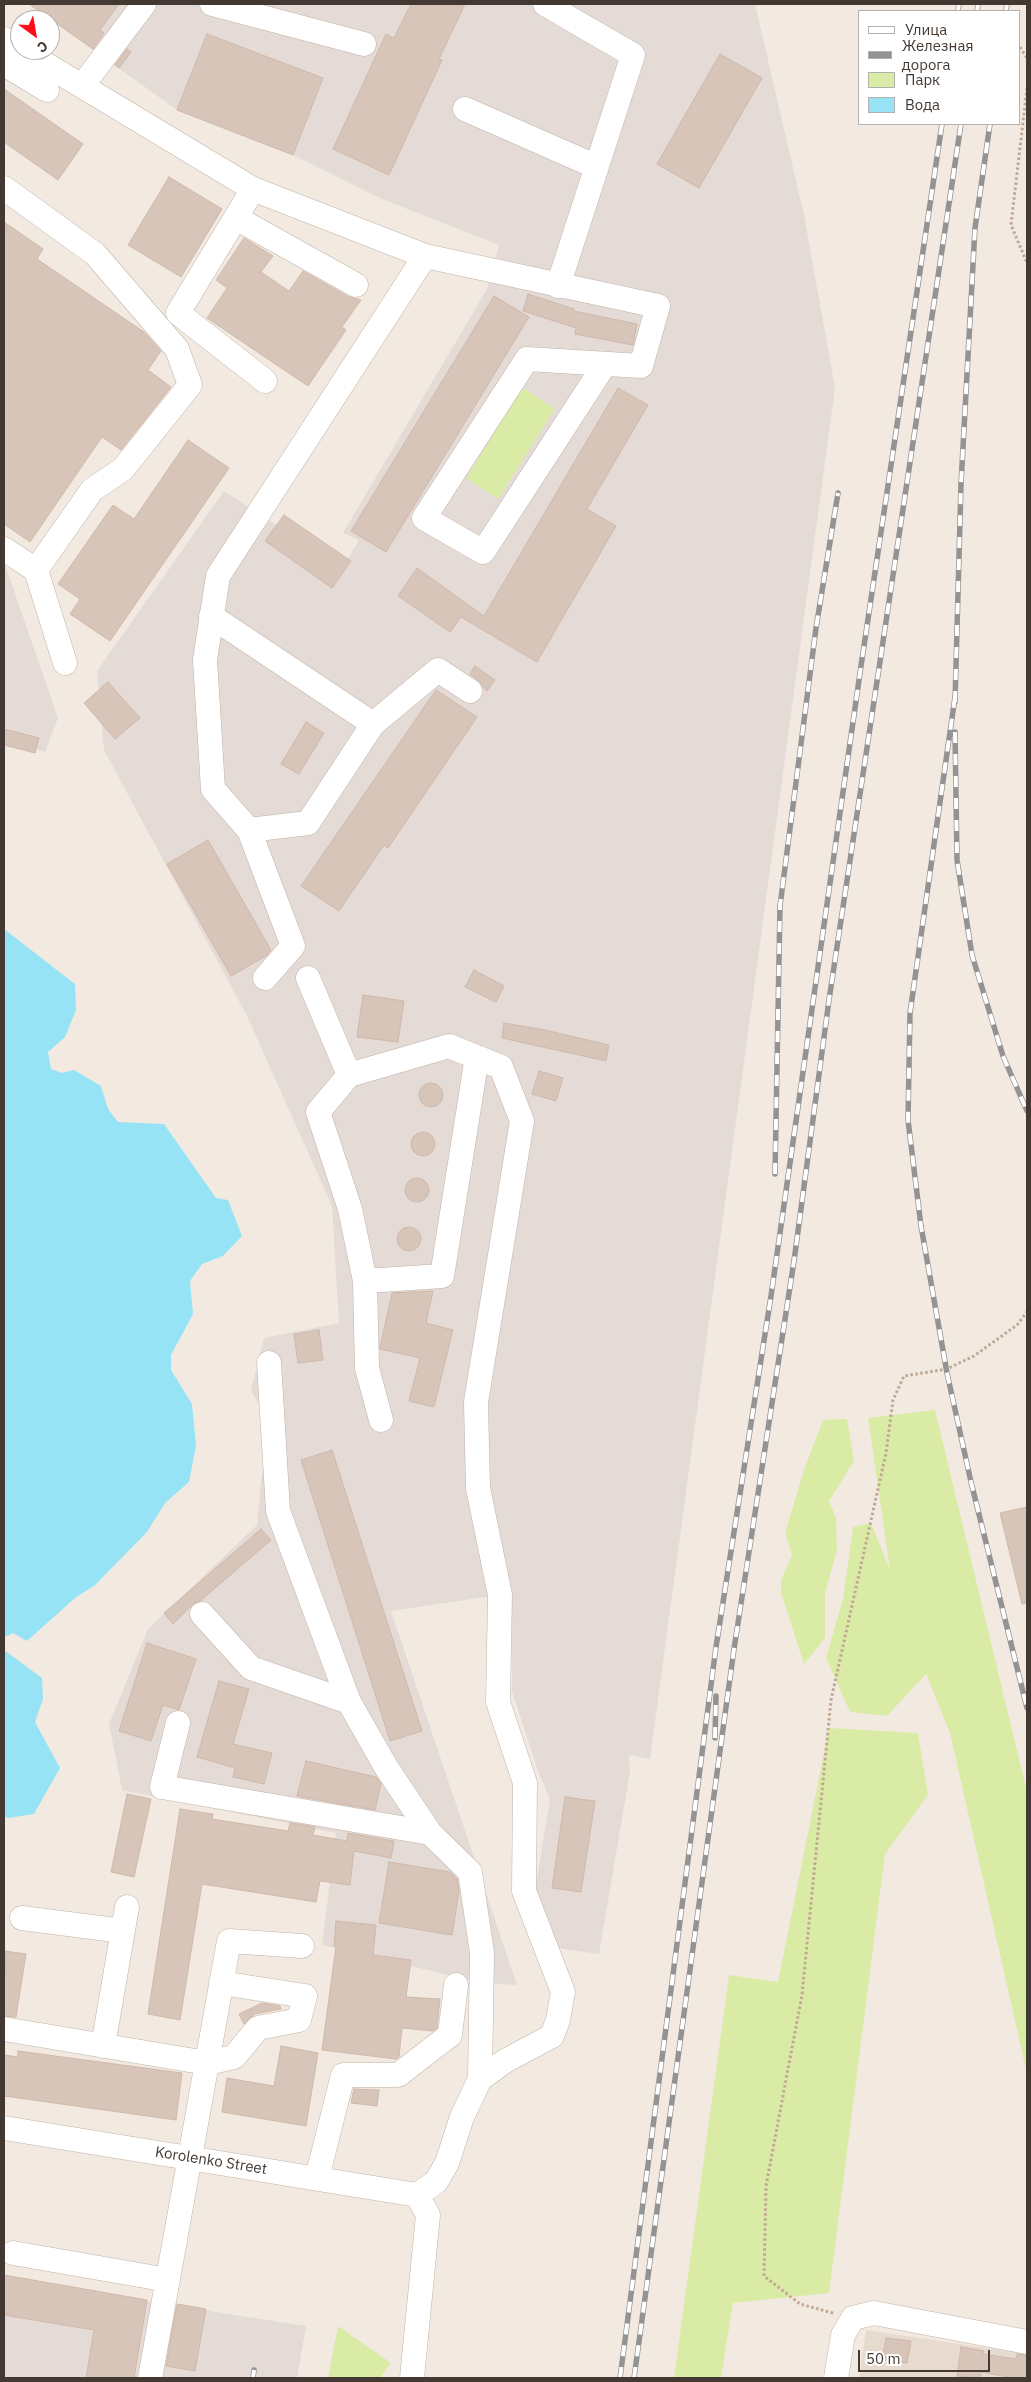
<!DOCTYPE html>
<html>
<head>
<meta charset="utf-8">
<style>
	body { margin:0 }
	#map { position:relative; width:1031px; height:2382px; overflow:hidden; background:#f2eae1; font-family:"IBM Plex Sans",sans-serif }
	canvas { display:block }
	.frame { position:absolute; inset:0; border:5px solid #443932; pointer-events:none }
	.legend { position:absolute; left:858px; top:10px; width:162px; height:115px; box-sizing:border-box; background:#fff; border:1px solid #b4b0ad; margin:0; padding:6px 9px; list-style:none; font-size:15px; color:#443932 }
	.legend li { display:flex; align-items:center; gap:10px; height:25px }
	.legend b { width:25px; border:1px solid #b4b0ad }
	.north { position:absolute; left:10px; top:10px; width:50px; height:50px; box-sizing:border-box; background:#fff; border:1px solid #b4b0ad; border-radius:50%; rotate:148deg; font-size:14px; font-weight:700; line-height:20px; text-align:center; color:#443932 }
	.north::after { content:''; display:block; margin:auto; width:18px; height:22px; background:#ff0c1a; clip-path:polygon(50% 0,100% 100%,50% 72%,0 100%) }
	.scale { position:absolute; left:858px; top:2350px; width:132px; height:22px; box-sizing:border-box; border:2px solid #443932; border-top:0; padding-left:6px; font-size:15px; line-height:18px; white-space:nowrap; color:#443932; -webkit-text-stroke:4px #fff; paint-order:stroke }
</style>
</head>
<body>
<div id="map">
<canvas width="1031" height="2382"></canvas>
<div class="frame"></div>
<ul class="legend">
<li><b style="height:6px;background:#fff"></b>Улица</li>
<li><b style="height:6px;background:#939393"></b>Железная дорога</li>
<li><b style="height:14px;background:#daeba6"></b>Парк</li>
<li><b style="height:14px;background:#97e3f6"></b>Вода</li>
</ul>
<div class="north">С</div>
<div class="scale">50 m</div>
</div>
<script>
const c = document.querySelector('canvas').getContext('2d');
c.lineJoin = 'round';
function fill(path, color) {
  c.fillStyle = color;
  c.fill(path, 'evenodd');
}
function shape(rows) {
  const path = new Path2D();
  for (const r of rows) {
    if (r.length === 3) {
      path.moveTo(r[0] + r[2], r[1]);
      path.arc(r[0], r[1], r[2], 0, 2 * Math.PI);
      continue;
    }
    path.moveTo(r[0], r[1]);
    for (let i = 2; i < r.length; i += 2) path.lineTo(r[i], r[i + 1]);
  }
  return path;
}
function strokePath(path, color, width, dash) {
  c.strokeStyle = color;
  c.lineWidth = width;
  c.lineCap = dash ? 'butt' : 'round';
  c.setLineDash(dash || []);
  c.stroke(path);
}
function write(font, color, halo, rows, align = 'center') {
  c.font = font + ' "IBM Plex Sans",sans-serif';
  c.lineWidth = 4.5;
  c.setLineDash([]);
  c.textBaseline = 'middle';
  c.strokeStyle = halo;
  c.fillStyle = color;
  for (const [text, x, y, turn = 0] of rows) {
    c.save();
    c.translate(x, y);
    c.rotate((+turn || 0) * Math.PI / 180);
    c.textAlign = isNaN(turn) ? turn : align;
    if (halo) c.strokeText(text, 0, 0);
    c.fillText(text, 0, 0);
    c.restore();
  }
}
const residential = shape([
	[866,2330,1027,2354,1027,2378,859,2378]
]);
const industrial = shape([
	[29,4,755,4,804,215,835,388,650,1759,629,1755,630,1772,599,1954,558,1948,535,1891,550,1799,538,1771,512,1691,512,1593,391,1611,517,1985,482,1983,322,1945,336,1833,122,1790,109,1724,148,1629,257,1525,262,1471,271,1457,269,1424,251,1390,264,1338,339,1323,332,1206,247,1016,104,750,97,671,224,491,342,568,359,540,343,533,487,289,499,245,382,199,293,155,177,110],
	[4,562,58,718,45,752,4,739],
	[4,2279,306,2326,297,2378,4,2378]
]);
const green = shape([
	[523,388,555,409,498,499,466,478],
	[935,1410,1027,1792,1027,2074,950,1733,926,1674,887,1716,850,1712,826,1658,843,1599,853,1527,871,1523,890,1570,868,1418],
	[847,1419,854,1461,829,1501,836,1518,837,1549,825,1594,825,1638,804,1664,781,1593,781,1580,792,1555,785,1533,805,1467,823,1420],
	[829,1728,918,1733,928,1795,885,1854,829,2293,733,2303,721,2378,674,2378,729,1975,778,1982],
	[338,2326,391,2363,380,2378,328,2378]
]);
const water = shape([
	[4,929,75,984,76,1010,65,1037,48,1052,51,1069,62,1073,74,1070,101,1086,108,1109,118,1122,164,1124,216,1198,228,1200,242,1236,223,1256,202,1264,190,1281,193,1314,171,1355,171,1370,192,1404,196,1446,189,1482,165,1503,147,1532,95,1585,75,1598,27,1641,13,1633,4,1637],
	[4,1650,42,1678,43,1699,35,1722,60,1768,34,1814,8,1818,4,1816]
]);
const building = shape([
	[29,4,119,4,100,30,104,33,93,49,29,4],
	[411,4,465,4,439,59,442,60,389,175,333,149,386,34,394,38,411,4],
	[207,34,323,78,293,155,177,110,207,34],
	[127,49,131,52,119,68,115,65,127,49],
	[720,54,762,78,699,188,657,164,720,54],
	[4,89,83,144,58,180,4,142,4,89],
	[169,177,222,209,181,277,128,245,169,177],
	[4,222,43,249,37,259,144,332,161,351,148,370,171,387,121,450,102,437,30,542,4,524,4,222],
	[244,238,273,256,261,272,289,291,303,271,349,297,361,300,342,327,346,330,308,386,207,318,227,288,216,280,244,238],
	[528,294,574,309,574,311,637,324,633,345,575,334,576,328,523,311,528,294],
	[494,296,529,317,386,552,351,531,494,296],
	[618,388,648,405,587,509,616,526,537,662,461,617,450,632,398,596,417,568,484,616,618,388],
	[188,440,229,468,110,641,70,614,80,599,58,584,113,505,134,519,188,440],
	[284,515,351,561,332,588,265,541,284,515],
	[475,666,495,680,487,691,478,680,470,674,475,666],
	[108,682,140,718,115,739,84,703,108,682],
	[436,690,477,717,388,848,384,845,339,911,301,886,436,690],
	[306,722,324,733,299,774,281,764,306,722],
	[4,729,39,738,35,753,4,745,4,729],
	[208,840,271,950,266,956,231,976,167,864,208,840],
	[474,970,504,986,496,1002,465,987,474,970],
	[363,995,404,1001,398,1042,357,1037,363,995],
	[504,1023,545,1030,609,1045,606,1061,502,1038,504,1023],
	[539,1071,563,1078,556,1101,532,1094,539,1071],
	[431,1095,12],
	[423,1144,12],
	[417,1190,12],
	[409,1239,12],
	[433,1291,426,1323,453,1330,434,1407,409,1401,420,1358,380,1349,380,1347,392,1293,433,1291],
	[319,1330,323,1360,298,1363,294,1334,319,1330],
	[332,1450,422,1731,390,1741,301,1460,332,1450],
	[1027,1507,1027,1603,1022,1604,1000,1513,1027,1507],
	[261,1529,271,1540,200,1601,193,1604,173,1624,164,1613,261,1529],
	[147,1643,196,1659,179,1710,163,1705,151,1741,119,1731,147,1643],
	[219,1681,249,1689,233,1744,272,1753,264,1784,233,1777,235,1768,197,1757,219,1681],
	[306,1761,376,1777,381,1784,375,1810,297,1796,306,1761],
	[127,1794,151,1799,134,1877,111,1872,127,1794],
	[565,1797,595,1801,581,1892,552,1888,565,1797],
	[180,1809,213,1814,212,1819,288,1831,290,1823,315,1827,313,1835,347,1841,348,1833,394,1841,391,1858,354,1851,350,1885,320,1881,316,1902,202,1884,180,2020,148,2014,180,1809],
	[389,1862,450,1872,457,1879,459,1891,452,1935,379,1923,389,1862],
	[336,1921,376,1925,373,1955,411,1960,406,1997,440,1999,437,2028,433,2031,402,2028,399,2057,396,2059,322,2050,336,1946,334,1946,336,1921],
	[5,1951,26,1954,16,2017,4,2016,5,1951],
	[262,2003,280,2006,281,2009,255,2014,244,2024,239,2014,262,2003],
	[281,2046,318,2053,306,2126,222,2112,227,2078,274,2086,281,2046],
	[18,2051,182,2073,176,2120,4,2096,4,2055,18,2057,18,2051],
	[354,2089,379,2090,377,2106,351,2103,354,2089],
	[4,2275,147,2300,134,2378,86,2378,94,2330,4,2315,4,2275],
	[177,2304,206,2309,195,2371,166,2366,177,2304],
	[886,2338,911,2341,907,2363,882,2360,886,2338],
	[961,2347,984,2351,983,2354,1016,2359,1017,2354,1027,2355,1027,2378,1013,2378,981,2372,980,2378,957,2376,961,2347]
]);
const path = shape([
	[1020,47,1027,58],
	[1027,88,1011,225,1027,263],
	[833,2313,800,2304,764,2276,766,2186,802,1995,831,1700,886,1453,893,1400,904,1376,947,1369,974,1356,1017,1325,1027,1312]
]);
const minor = shape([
	[212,4,364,44],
	[545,4,633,55,558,286],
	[4,39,20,49],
	[22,50,253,189,425,256,658,306,641,366,527,359,424,518,483,552,605,364],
	[4,64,47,90],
	[82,86,144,4],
	[465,109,597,167],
	[4,188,95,254,177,349,190,385,123,469,92,490,36,570,4,549],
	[253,189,178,313,265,381],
	[236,218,356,285],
	[425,256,218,576,205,660,213,789,249,830,308,823,373,724,438,670,470,691],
	[36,570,65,663],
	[211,616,373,724],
	[249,830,293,946,265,978],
	[308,978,349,1075],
	[365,1281,442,1276,477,1057],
	[269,1363,278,1511,349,1702,386,1767,430,1833,470,1872,482,1953,480,2079],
	[381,1420,367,1368,365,1281,350,1209,318,1112,349,1075,449,1046,501,1067,522,1121,476,1402,478,1488,500,1595,498,1702,525,1783,524,1891,563,1992,558,2020,552,2036,505,2061,480,2079,462,2117,447,2163,436,2182,417,2195],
	[202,1614,251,1668,349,1702],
	[178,1723,162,1787,430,1833],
	[22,1918,123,1931],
	[4,2029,207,2063,234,2057,258,2028,299,2020,305,1996,221,1983],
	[103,2046,127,1907],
	[4,2128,417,2195],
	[317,2178,343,2075,398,2075,450,2035,456,1985],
	[13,2253,168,2280],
	[150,2378,229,1941,302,1946],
	[412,2378,428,2215,417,2195],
	[836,2378,843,2335,853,2318,874,2313,1027,2342]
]);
const rail = shape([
	[958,11,959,4],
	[977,11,978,4],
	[1006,11,1007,4],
	[955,697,910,1013,908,1120,921,1226,947,1373,971,1482,1027,1708],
	[955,702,961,484,975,228,990,124],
	[955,732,957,860,972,955,1003,1056,1027,1111],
	[775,1174,780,906,816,628,838,493],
	[715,1738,716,1696],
	[253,2378,254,2370],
	[620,2378,716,1647,771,1296,861,666,942,124],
	[634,2378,734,1649,794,1261,829,1000,961,124]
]);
const streetNames = [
	["Korolenko Street",211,2161,9]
];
fill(residential, '#e7dacf');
fill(industrial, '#e4dbd7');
fill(green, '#daeba6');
fill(water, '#97e3f6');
fill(building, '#d8c5b9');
strokePath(building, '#d0b8a9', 1);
strokePath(minor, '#c1b2a6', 25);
strokePath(path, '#c1a793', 3, [2.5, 2.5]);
strokePath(minor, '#fff', 24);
strokePath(rail, '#939393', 5.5);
strokePath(rail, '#fff', 4, [11]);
write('15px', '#443932', '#fff', streetNames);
</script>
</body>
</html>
